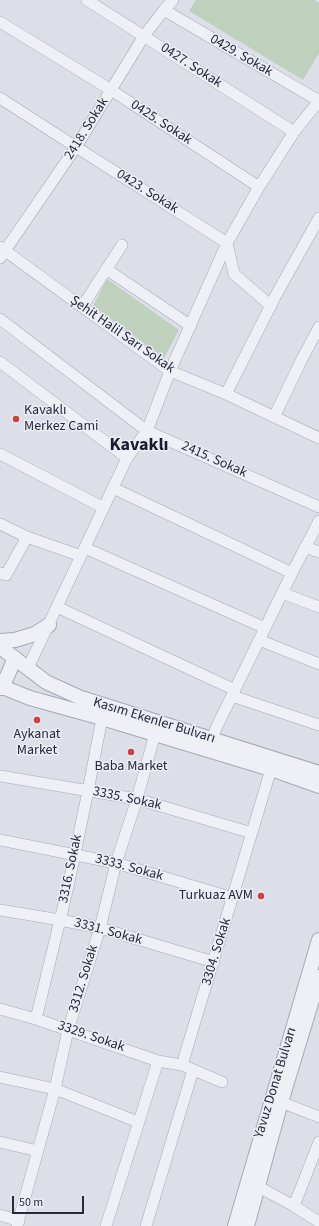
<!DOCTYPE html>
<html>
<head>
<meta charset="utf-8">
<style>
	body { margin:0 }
	#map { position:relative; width:319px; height:1226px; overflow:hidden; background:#dcdfe7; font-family:"Source Sans 3",sans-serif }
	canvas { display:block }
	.scale { position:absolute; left:12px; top:1196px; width:72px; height:18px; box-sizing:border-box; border:2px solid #262a3d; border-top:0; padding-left:5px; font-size:12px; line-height:14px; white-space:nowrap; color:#262a3d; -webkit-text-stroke:3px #ebeef4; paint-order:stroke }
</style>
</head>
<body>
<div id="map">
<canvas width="319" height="1226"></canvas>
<div class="scale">50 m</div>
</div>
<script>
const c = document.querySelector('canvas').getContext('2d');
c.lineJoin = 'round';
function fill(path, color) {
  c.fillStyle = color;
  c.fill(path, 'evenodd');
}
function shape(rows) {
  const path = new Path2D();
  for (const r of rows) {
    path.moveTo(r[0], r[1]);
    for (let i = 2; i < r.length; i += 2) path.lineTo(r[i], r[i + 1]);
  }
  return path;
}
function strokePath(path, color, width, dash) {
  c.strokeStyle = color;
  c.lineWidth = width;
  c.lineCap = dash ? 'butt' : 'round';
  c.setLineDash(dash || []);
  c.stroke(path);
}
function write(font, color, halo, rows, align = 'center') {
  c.font = font + ' "Source Sans 3",sans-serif';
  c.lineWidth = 3;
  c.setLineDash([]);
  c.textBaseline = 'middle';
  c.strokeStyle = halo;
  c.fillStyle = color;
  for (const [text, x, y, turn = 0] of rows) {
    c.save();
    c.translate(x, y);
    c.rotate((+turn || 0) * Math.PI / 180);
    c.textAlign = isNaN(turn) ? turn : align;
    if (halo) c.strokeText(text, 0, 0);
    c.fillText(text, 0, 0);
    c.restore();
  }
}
const green = shape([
	[196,0,315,0,319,3,319,53,303,80,189,11],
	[107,279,179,330,164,358,93,306]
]);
const minor = shape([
	[87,0,294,132],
	[164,10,319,101],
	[0,22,111,90,259,187],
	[0,98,76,147,227,243,234,274,271,306],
	[0,247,170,371,226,394,319,438],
	[0,258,76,147,144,36,164,10,173,0],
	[106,269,191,326],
	[82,307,122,245],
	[0,319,147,431,319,507],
	[0,362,127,458],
	[226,394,276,295,319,218],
	[274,417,302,359,319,327],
	[0,454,104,508],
	[113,488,292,573],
	[0,524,27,537,81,556],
	[305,547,319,552],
	[85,548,265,628],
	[0,573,6,575,27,537],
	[282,593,319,607],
	[57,607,235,690],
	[259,640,319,664],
	[28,668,127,458,147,431,170,371,227,243,259,187,294,132,319,101],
	[232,696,319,725],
	[212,739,217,726,292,573,319,521],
	[0,776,137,799,252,833],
	[0,840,116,863,233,898],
	[0,910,60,920,100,928,214,962],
	[0,1009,36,1019,158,1061,182,1065,222,1082],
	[36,1019,68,887,88,791,102,718],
	[182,1065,271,769],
	[0,1077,55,1089,138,1122],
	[281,1102,319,1117],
	[0,1142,38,1151],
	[257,1186,294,1206,319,1222],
	[294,1206,319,1142],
	[0,1215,19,1221],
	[17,1226,55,1089,68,1030,100,928,116,863,137,799,155,734],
	[106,1226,158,1061],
	[146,1226,193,1070]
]);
const tertiary = shape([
	[0,641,15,640,35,634,49,625],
	[0,647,46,682,81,698,319,773],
	[0,686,30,698,102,718,271,769,319,786],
	[0,688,2,688,15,658],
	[235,1226,319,940],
	[247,1226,281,1102,319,977]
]);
const markers = [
	[16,419,4,"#cf3f3e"],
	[37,720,4,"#cf3f3e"],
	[131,752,4,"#cf3f3e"],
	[261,896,4,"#cf3f3e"]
];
const streetNames = [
	["0429. Sokak",241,56,30],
	["0427. Sokak",191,66,33],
	["0425. Sokak",161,123,33],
	["2418. Sokak",87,129,-58],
	["0423. Sokak",147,192,32],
	["Şehit Halil Sarı Sokak",122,335,35],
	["2415. Sokak",214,460,24],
	["Kasım Ekenler Bulvarı",154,721,17],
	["3335. Sokak",127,799,12],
	["3333. Sokak",129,868,15],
	["3316. Sokak",71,869,-78],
	["3331. Sokak",108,932,15],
	["3304. Sokak",217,952,-73],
	["3312. Sokak",84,979,-73],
	["3329. Sokak",91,1037,19],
	["Yavuz Donat Bulvarı",276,1083,-73]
];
const poiNames = [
	["Kavaklı",24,411,"left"],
	["Merkez Cami",24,427,"left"],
	["Aykanat",37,735],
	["Market",37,751],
	["Baba Market",131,767],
	["Turkuaz AVM",253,896,"right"]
];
const districtNames = [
	["Kavaklı",139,446]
];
fill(green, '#bfd1bd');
strokePath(minor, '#a5a9b4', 12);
strokePath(tertiary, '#a5a9b4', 16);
strokePath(minor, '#eff0f5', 11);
strokePath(tertiary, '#eff0f5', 14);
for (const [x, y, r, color] of markers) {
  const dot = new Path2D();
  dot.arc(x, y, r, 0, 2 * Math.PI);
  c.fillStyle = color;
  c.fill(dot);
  strokePath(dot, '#ebeef4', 1.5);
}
write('14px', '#262a3d', '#ebeef4', streetNames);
write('14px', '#262a3d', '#ebeef4', poiNames);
write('bold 18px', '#181c2e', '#ebeef4', districtNames);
</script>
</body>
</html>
